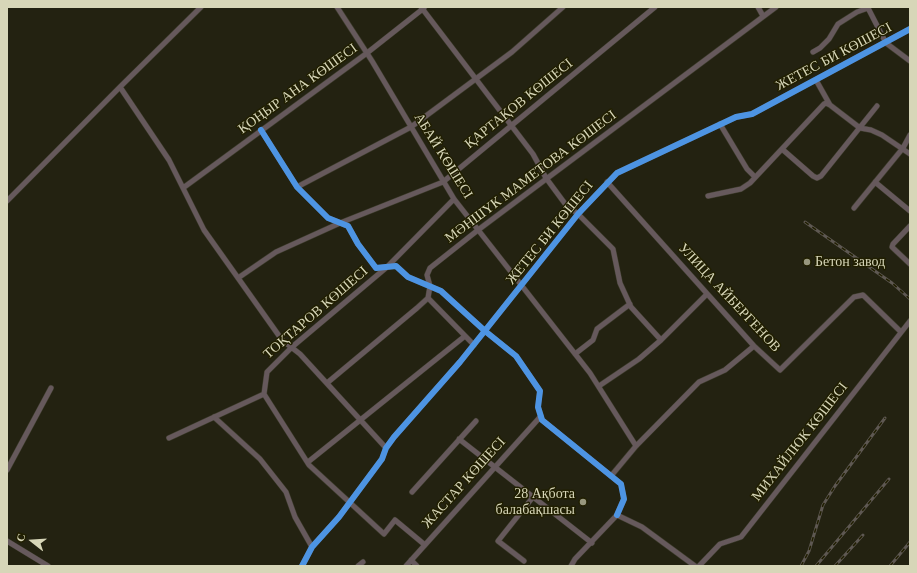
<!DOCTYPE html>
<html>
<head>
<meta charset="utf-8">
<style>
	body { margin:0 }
	#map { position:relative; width:917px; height:573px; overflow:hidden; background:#232211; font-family:Georgia,serif }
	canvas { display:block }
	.frame { position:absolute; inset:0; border:8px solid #d7d6b8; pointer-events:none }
	.north { position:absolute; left:12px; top:521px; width:40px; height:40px; -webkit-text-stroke:3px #211f01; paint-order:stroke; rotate:287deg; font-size:11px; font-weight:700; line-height:16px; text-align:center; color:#d7d6b8 }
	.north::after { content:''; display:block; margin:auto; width:14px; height:18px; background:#d7d6b8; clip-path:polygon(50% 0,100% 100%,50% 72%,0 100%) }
</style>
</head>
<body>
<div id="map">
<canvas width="917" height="573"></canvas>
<div class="frame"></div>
<div class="north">С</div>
</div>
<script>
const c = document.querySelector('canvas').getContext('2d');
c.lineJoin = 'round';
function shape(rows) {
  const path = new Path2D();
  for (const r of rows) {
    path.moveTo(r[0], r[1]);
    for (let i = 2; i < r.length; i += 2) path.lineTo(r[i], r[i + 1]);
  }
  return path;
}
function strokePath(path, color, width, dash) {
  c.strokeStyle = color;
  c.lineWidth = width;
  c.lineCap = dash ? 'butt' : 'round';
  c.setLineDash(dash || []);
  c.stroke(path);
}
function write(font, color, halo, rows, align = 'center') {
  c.font = font + ' Georgia,serif';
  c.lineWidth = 3;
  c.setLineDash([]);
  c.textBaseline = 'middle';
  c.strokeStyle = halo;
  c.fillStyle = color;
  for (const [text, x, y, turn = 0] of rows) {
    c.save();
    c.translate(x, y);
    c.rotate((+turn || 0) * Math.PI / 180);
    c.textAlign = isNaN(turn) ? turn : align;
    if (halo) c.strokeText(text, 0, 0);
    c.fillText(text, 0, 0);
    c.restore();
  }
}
const minor = shape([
	[337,7,372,61,454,199,590,373,636,446],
	[421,7,533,154,546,178,566,205,578,214,613,249,620,283,631,307,661,340],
	[758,7,763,16],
	[868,8,886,43,910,61],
	[813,52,820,48,829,39,838,24,857,12,868,8],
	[816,80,830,105],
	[120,87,169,160,204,230,282,340,300,354,386,448],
	[720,124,747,169,755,177],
	[261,130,297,187,328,218,348,226,358,244,376,268,396,266,408,277,441,291,485,331,516,356,540,391,538,407,542,420,621,484,624,499,617,515],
	[782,149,813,176,817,178,821,176,877,106],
	[607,182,754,346,780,370,854,297,863,295,901,332],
	[875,182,910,211],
	[297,187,411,127,512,52,563,7],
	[183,188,367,53,424,8],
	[708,196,741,189,750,183,824,104,826,103,830,105,860,128,871,130,882,135,910,154],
	[7,201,120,87,201,7],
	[854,208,903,148,910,135],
	[910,226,893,244,892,247,910,264],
	[238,278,276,252,340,223,443,182,655,7],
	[428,298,474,345],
	[575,354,593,340,597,329,630,304],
	[327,383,417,308,428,298,430,286,427,275,430,268,478,230,776,7],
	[599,386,639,359,661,340,707,294],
	[264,394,309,465,384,534,395,520,425,545],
	[214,417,260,459,286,492,295,517,312,547],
	[169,438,264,394,267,372,292,347,387,267,454,199],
	[459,439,592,543],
	[308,462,465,336],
	[7,470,51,388],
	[611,476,636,446,699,382,725,370,754,346],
	[412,492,476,421],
	[7,541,48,566],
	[411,560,417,566],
	[524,561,498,541,533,497],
	[302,566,312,547,339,517,382,459,386,448,394,437,460,362,578,214,617,173,736,117,752,114,910,29],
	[358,566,363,562],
	[406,566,541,416],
	[571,566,575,559,617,515,642,527,695,566],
	[699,566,720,544,741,537,910,321]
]);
const rail = shape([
	[805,222,892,283,910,299],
	[801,566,809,551,823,505,835,486,885,418],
	[816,566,889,479],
	[835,566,863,535],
	[890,566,910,542]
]);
const cycleway = shape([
	[261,130,297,187,328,218,348,226,358,244,376,268,396,266,408,277,441,291,485,331,516,356,540,391,538,407,542,420,621,484,624,499,617,515],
	[302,566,312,547,339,517,382,459,386,448,394,437,460,362,578,214,617,173,736,117,752,114,910,29]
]);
const markers = [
	[807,262,4,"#98977e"],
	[583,502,4,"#98977e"]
];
const streetNames = [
	["ЖЕТЕС БИ КӨШЕСІ",834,57,-28],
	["ҚОҢЫР АНА КӨШЕСІ",298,89,-36],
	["ҚАРТАҚОВ КӨШЕСІ",519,104,-39],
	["АБАЙ КӨШЕСІ",443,156,58],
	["МӘНШҮК МАМЕТОВА КӨШЕСІ",531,177,-37],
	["ЖЕТЕС БИ КӨШЕСІ",550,233,-51],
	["УЛИЦА АЙБЕРГЕНОВ",729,298,47],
	["ТОҚТАРОВ КӨШЕСІ",316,313,-41],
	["МИХАЙЛЮК КӨШЕСІ",800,442,-52],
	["ЖАСТАР КӨШЕСІ",464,483,-48]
];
const poiNames = [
	["Бетон завод",815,262],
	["28 Ақбота",575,494,"right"],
	["балабақшасы",575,510,"right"]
];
strokePath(minor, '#3e3d2d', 6);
strokePath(minor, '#66595c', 5);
strokePath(rail, '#5e5852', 3);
strokePath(rail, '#211f01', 1.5, [4.5]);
strokePath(cycleway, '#4d94e3', 6);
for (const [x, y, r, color] of markers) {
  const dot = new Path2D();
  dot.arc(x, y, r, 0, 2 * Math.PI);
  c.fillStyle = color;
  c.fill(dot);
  strokePath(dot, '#211f01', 1.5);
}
write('14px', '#d7d6b8', '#211f01', streetNames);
write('14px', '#d7d6b8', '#211f01', poiNames, 'left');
</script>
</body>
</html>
